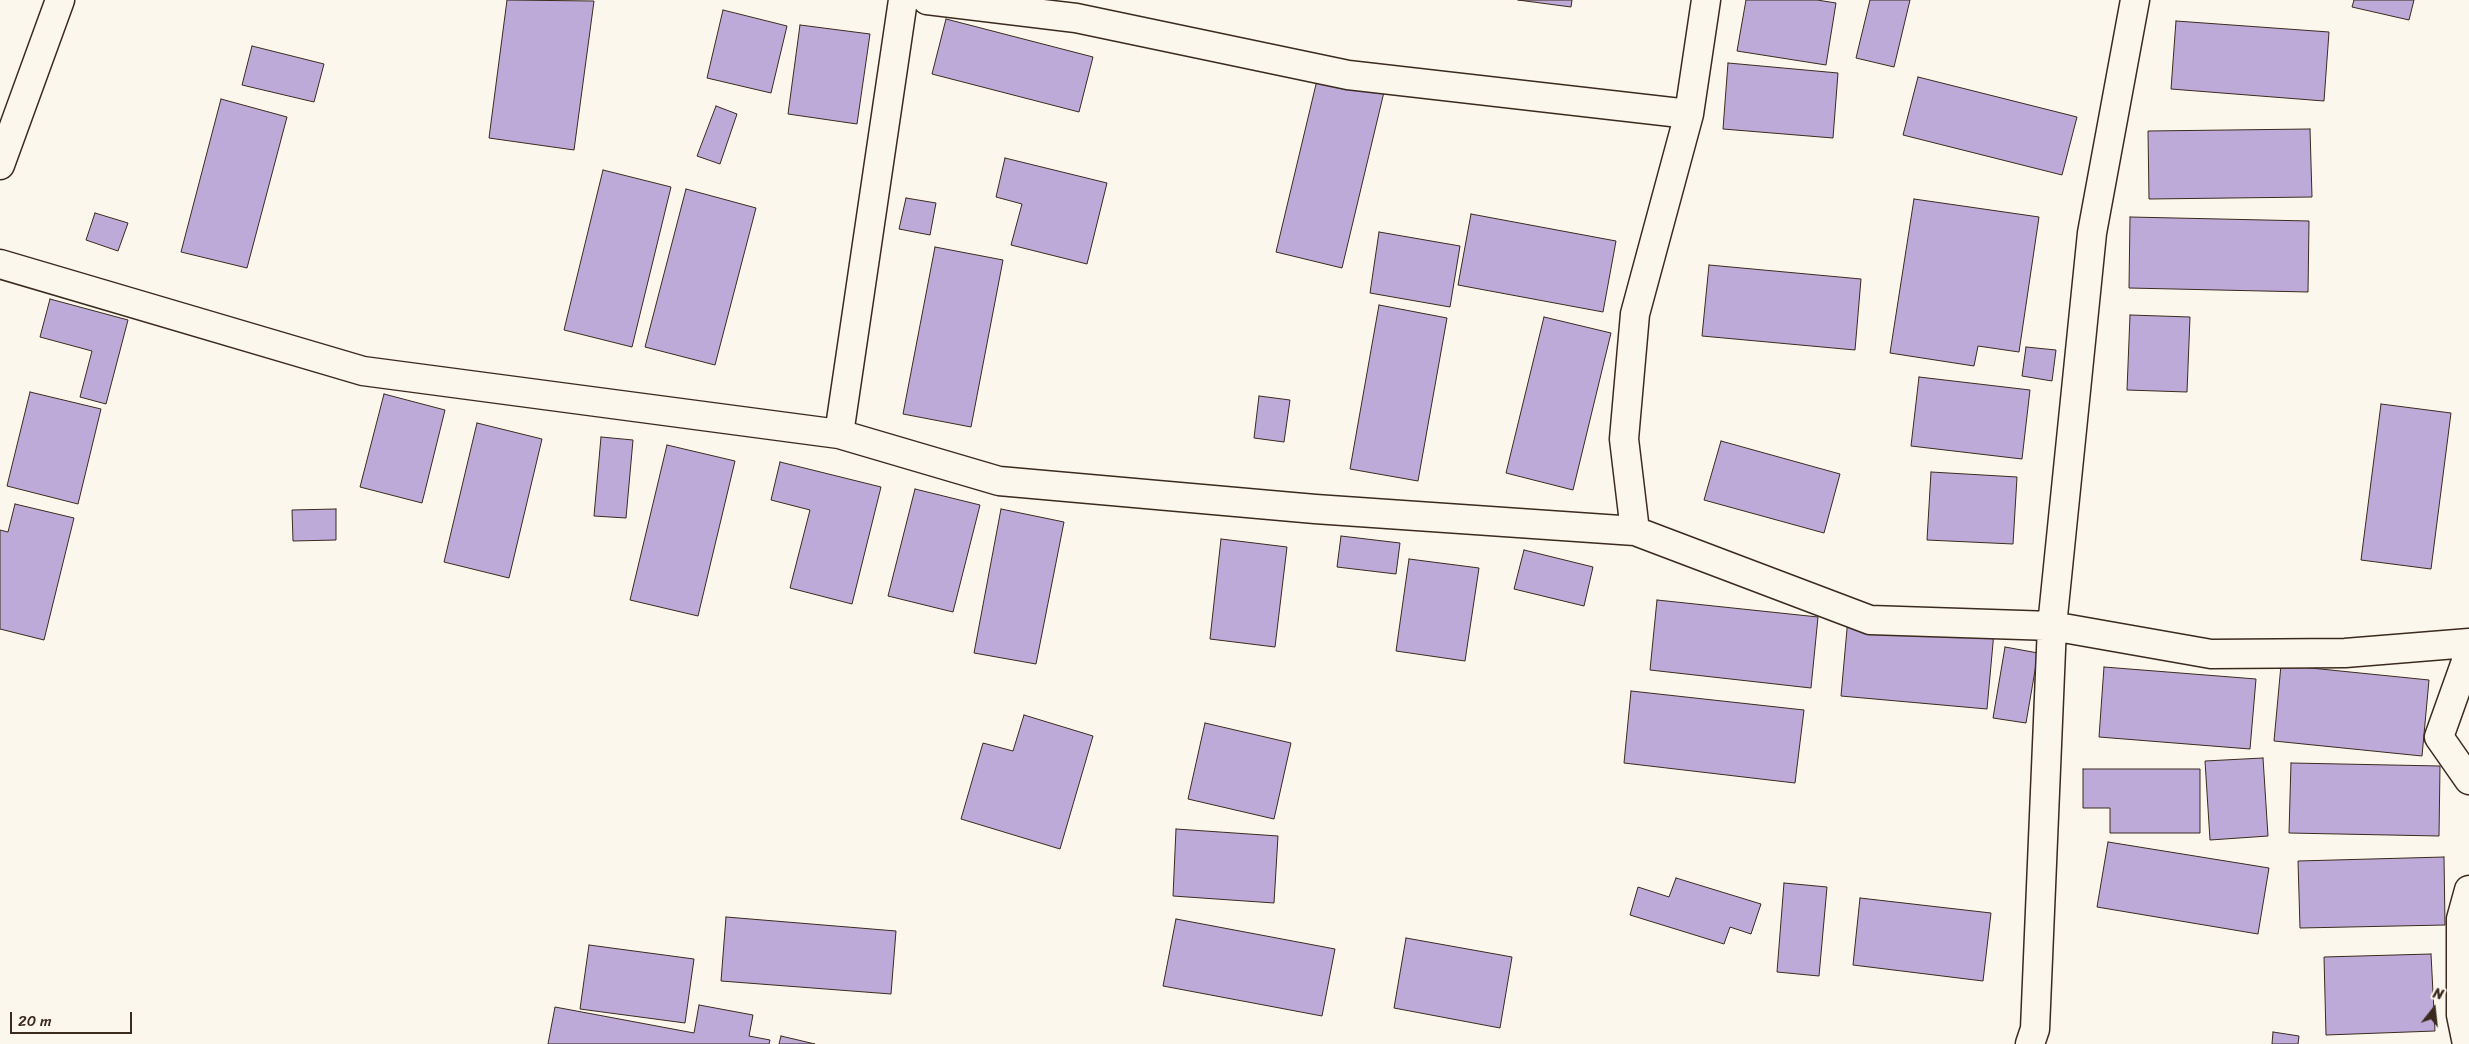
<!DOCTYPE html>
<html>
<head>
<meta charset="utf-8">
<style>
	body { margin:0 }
	#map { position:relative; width:2469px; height:1044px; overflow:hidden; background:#fbf7ec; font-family:Sriracha,sans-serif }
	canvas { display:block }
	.north { position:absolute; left:2409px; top:984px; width:50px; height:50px; -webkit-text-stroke:4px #fbf7ec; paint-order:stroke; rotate:16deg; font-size:14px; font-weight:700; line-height:20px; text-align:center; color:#3b2a1e }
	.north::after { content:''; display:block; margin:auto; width:18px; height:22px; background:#3b2a1e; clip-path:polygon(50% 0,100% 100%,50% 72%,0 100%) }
	.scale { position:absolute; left:10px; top:1012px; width:122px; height:22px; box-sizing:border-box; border:2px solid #3b2a1e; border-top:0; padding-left:6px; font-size:15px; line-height:18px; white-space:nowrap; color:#3b2a1e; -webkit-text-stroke:4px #fbf7ec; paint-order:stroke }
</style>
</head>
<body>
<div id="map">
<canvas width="2469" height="1044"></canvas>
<div class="north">N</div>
<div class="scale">20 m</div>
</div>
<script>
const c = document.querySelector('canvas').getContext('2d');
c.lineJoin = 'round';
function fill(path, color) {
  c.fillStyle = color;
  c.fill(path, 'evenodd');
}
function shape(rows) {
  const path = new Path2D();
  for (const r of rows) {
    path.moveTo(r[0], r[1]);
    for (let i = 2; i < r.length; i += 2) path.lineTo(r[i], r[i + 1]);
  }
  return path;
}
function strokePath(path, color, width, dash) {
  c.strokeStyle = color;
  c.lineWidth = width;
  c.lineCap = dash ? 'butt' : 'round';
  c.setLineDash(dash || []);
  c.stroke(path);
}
const building = shape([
	[507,0,594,1,574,150,489,138,507,0],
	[1518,0,1572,0,1571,7,1518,0],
	[1746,0,1817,0,1836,3,1826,65,1737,51,1746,0],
	[1870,0,1910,0,1894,67,1856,58,1870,0],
	[2354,0,2414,0,2409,20,2352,7,2354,0],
	[723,10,787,26,771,93,707,78,723,10],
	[946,19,1093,57,1079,112,932,74,946,19],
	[2176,21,2329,32,2324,101,2171,89,2176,21],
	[800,25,870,34,857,124,788,114,800,25],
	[252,46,324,64,314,102,242,85,252,46],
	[1728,63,1838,73,1833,138,1723,129,1728,63],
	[1318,76,1384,92,1342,268,1276,252,1318,76],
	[1918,77,2077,117,2062,175,1903,135,1918,77],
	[221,99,287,117,247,268,181,252,221,99],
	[716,106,737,114,720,164,697,156,716,106],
	[2310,129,2312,197,2149,199,2148,131,2310,129],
	[1005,158,1107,183,1087,264,1011,245,1022,204,996,197,1005,158],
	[603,170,671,187,632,347,564,330,603,170],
	[686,189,756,208,715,365,645,347,686,189],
	[906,198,936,203,930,235,899,229,906,198],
	[1914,199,2039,217,2019,352,1978,346,1974,366,1890,353,1914,199],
	[95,213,128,223,118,251,86,240,95,213],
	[1471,214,1616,241,1603,312,1458,285,1471,214],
	[2130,217,2309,221,2308,292,2129,288,2130,217],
	[1379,232,1460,246,1450,307,1370,293,1379,232],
	[935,247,1003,260,971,427,903,414,935,247],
	[1709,265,1861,279,1855,350,1702,336,1709,265],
	[50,299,128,320,106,404,80,397,92,351,40,337,50,299],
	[1379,305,1447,318,1418,481,1350,469,1379,305],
	[2130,315,2190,317,2187,392,2127,390,2130,315],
	[1544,317,1611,333,1573,490,1506,473,1544,317],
	[2026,347,2056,350,2052,381,2022,376,2026,347],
	[1919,377,2030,390,2022,459,1911,446,1919,377],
	[30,392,101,409,78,504,7,486,30,392],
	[384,394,445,410,422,503,360,487,384,394],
	[1259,396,1290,400,1284,442,1254,438,1259,396],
	[2381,404,2451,413,2431,569,2361,560,2381,404],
	[477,423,542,439,509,578,444,562,477,423],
	[601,437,633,440,626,518,594,516,601,437],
	[1721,441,1840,474,1824,533,1704,500,1721,441],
	[667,445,735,461,698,616,630,600,667,445],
	[780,462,881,487,852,604,790,588,810,510,771,500,780,462],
	[1931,472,2017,477,2013,544,1927,540,1931,472],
	[915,489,980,505,953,612,888,596,915,489],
	[15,504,74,518,44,640,0,629,0,530,8,532,15,504],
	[336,509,336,540,293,541,292,510,336,509],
	[1001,509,1064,522,1036,664,974,653,1001,509],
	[1341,536,1400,543,1396,574,1337,567,1341,536],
	[1221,539,1287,547,1275,647,1210,639,1221,539],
	[1524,550,1593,567,1584,606,1514,589,1524,550],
	[1409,559,1479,568,1465,661,1396,651,1409,559],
	[1657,600,1818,617,1811,688,1650,670,1657,600],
	[1848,618,1994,632,1987,709,1841,696,1848,618],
	[2005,647,2038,653,2026,723,1993,718,2005,647],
	[2281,665,2429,680,2422,756,2274,741,2281,665],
	[2104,667,2256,679,2250,749,2099,737,2104,667],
	[1631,691,1804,710,1795,783,1624,763,1631,691],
	[1024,715,1093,736,1060,849,961,819,983,743,1013,751,1024,715],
	[1205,723,1291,743,1274,819,1188,799,1205,723],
	[2263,758,2268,836,2210,840,2205,761,2263,758],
	[2291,763,2440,766,2439,836,2289,833,2291,763],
	[2083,769,2200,769,2200,833,2110,833,2110,808,2083,808,2083,769],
	[1176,829,1278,836,1274,903,1173,896,1176,829],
	[2108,842,2269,868,2258,934,2097,907,2108,842],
	[2444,857,2445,925,2300,928,2298,861,2444,857],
	[1676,878,1761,904,1751,934,1730,927,1724,944,1630,915,1638,887,1669,897,1676,878],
	[1784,883,1827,887,1819,976,1777,972,1784,883],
	[1860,898,1991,913,1983,981,1853,965,1860,898],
	[726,917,896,931,891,994,721,981,726,917],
	[1176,919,1335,949,1322,1016,1163,986,1176,919],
	[1406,938,1512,957,1500,1028,1394,1008,1406,938],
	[589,945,694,959,685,1023,580,1009,589,945],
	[2431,954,2435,1031,2326,1035,2324,957,2431,954],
	[699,1005,753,1015,749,1036,770,1040,769,1044,548,1044,555,1007,694,1033,699,1005],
	[2273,1032,2299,1036,2298,1044,2272,1044,2273,1032],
	[781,1036,815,1044,779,1044,781,1036]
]);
const minor = shape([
	[927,0,1076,18,1348,75,1689,114],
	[0,165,60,0],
	[0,264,363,371,839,434,999,481,1315,509,1635,531,1870,620,2052,626,2211,654,2345,653,2469,643],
	[839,434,903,0],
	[1635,531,1624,439,1635,314,1689,114,1706,0],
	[2469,653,2439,737,2469,780],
	[2030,1044,2035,1029,2052,626,2092,233,2135,0],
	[2467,1044,2461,1015,2461,919,2469,890]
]);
fill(building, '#beaad9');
strokePath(building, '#3b2a1e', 1);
strokePath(minor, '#3b2a1e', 31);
strokePath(minor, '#fbf7ec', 28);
</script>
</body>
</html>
